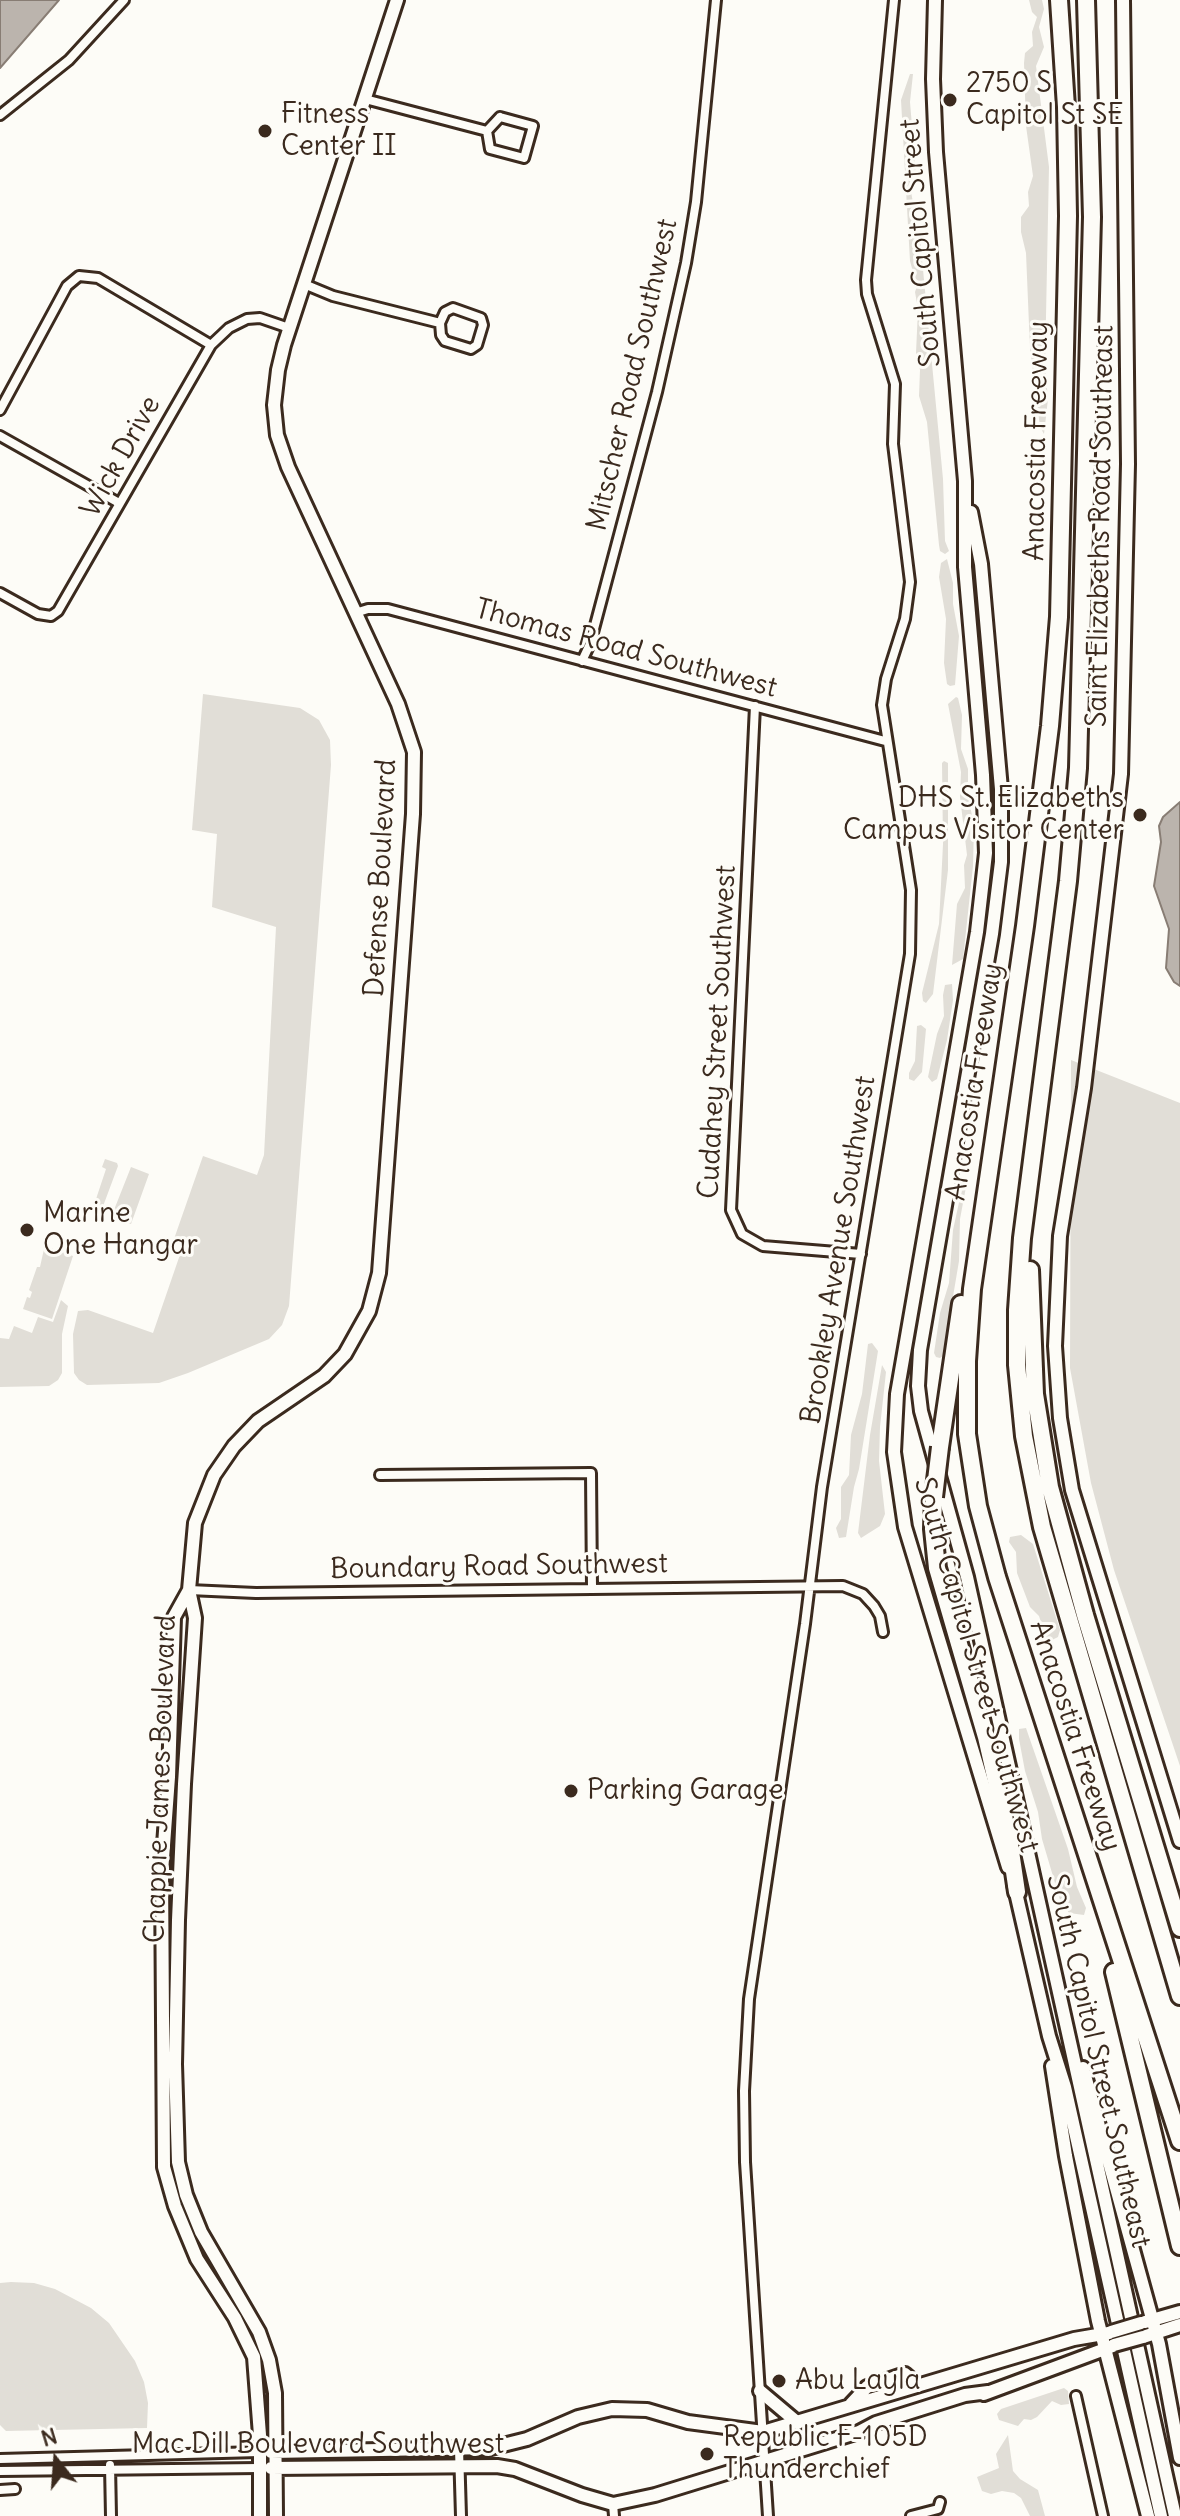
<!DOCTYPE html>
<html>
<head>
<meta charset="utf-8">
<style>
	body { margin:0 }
	#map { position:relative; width:1180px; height:2516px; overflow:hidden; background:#fdfcf7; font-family:Delius,sans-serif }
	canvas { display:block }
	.north { position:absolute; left:16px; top:2420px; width:80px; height:80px; -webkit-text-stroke:6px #fdfcf7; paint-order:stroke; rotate:343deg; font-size:22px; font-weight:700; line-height:32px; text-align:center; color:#3b2a1e }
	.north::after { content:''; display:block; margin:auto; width:28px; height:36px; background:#3b2a1e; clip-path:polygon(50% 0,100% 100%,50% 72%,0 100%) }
</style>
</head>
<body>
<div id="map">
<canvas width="1180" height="2516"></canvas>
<div class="north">N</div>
</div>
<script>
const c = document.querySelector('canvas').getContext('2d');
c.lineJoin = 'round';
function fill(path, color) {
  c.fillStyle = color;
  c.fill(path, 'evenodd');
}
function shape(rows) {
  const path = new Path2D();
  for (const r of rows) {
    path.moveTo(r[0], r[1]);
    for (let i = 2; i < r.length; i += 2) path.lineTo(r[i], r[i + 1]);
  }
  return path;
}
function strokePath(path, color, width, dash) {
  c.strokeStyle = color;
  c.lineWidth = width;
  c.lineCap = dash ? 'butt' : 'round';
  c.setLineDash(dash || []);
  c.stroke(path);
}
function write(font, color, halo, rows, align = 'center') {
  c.font = font + ' Delius,sans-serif';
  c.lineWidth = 6;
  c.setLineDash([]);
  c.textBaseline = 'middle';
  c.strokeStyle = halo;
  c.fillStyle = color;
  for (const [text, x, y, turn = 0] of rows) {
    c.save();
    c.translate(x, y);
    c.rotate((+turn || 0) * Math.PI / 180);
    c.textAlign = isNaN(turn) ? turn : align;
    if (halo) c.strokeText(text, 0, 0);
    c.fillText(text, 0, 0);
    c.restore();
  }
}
const green = shape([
	[1029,0,1042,0,1044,9,1039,27,1044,47,1036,66,1049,167,1045,366,1048,399,1044,434,1040,427,1030,349,1026,253,1021,232,1021,217,1029,206,1028,192,1033,176,1026,126,1024,63,1025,53,1033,46,1032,32,1037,17,1032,12],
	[910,74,913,74,910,102,916,174,911,192,920,238,943,479,945,541,949,551,945,554,940,551,939,545,927,422,919,396,920,370,916,353,918,309,915,292,917,286,910,261,901,100],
	[947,559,953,583,953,604,959,636,955,685,950,686,947,684,944,663,946,619,939,577,941,563],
	[203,694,300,708,319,720,330,740,331,765,289,1306,282,1325,269,1339,188,1373,159,1383,87,1385,79,1380,74,1373,73,1334,78,1311,88,1310,153,1333,184,1243,174,1239,203,1156,257,1175,264,1155,276,927,212,907,217,834,192,830],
	[956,697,958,698,962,715,961,749,968,769,968,795,974,826,973,866,963,959,952,965,957,904,965,888,964,865,967,855,960,797,961,772,948,704],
	[944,761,948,763,948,870,933,994,926,1003,923,1001,922,993,939,924,943,844,942,763],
	[952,984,953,1000,947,1040,937,1079,932,1082,928,1077,937,1034,944,1016,943,995,945,985],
	[921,1025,926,1029,922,1072,914,1081,909,1079,909,1073,915,1061,917,1026],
	[1071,1060,1180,1103,1180,1766,1114,1570,1091,1483,1070,1368],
	[105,1159,117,1163,118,1166,102,1209,98,1213,92,1211,106,1169,102,1167],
	[131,1167,149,1174,131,1224,113,1218,112,1215],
	[963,1184,966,1187,960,1219,959,1261,943,1356,940,1358,936,1357,934,1353,940,1313,949,1283,953,1230],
	[48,1247,73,1256,52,1319,23,1309,27,1297,30,1298,32,1292,29,1290,37,1267,40,1267,44,1249],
	[61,1300,68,1306,62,1334,62,1373,58,1380,49,1386,0,1387,0,1338,9,1339,14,1326,32,1333,38,1317,53,1322],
	[872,1343,878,1351,859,1469,854,1487,846,1537,839,1538,836,1528,841,1519,841,1487,849,1475,851,1435,862,1394,868,1344],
	[882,1365,886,1372,880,1427,879,1461,885,1514,880,1526,861,1538,858,1533,870,1435],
	[1021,1535,1033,1544,1060,1630,1058,1637,1052,1640,1046,1638,1039,1616,1030,1607,1017,1573,1016,1552,1009,1542,1010,1537],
	[1026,1728,1068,1849,1077,1887,1086,1908,1084,1915,1069,1913,1060,1900,1042,1839,1038,1812,1025,1771,1019,1739,1019,1729],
	[11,2282,34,2283,55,2289,91,2308,109,2323,135,2361,144,2382,148,2403,147,2428,6,2431,0,2425,0,2283],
	[1064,2388,1068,2391,1069,2404,1061,2405,1052,2401,1037,2417,1031,2420,1024,2419,1018,2426,999,2420,997,2414,1001,2409],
	[1008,2435,1013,2471,1020,2479,1038,2490,1045,2516,1030,2516,1021,2498,1014,2493,1002,2491,991,2494,982,2491,977,2477,999,2468,996,2454]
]);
const water = shape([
	[0,0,59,0,0,68,0,0],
	[1180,802,1180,986,1174,982,1166,968,1169,929,1154,886,1161,842,1159,826,1163,817,1180,802]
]);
const street = shape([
	[365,99,487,131],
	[0,115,69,60,124,0],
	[500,117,533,126,524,158,490,149,487,131,500,117],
	[304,284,333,296,440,323,441,335,445,341,471,349,477,345,483,325,481,318,453,308,445,312,440,323],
	[0,410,67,286,79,276,98,278,211,345],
	[0,436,119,503],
	[0,593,38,614,51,616,58,611,211,345,229,328,247,319,260,318,289,328],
	[355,613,368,609,388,609,885,741],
	[582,661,590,644,657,392,686,263,696,202,716,0],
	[755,706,731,1210,742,1234,763,1246,861,1254],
	[380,1475,591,1473,592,1588],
	[189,1590,256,1593,843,1586,863,1594,874,1606,880,1616,883,1632],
	[1076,2396,1103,2516],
	[459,2449,461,2516],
	[0,2459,259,2452],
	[110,2465,111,2516],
	[0,2471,259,2468],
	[0,2490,15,2489],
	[613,2504,614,2516],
	[768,2516,745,2162,744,2091,749,1999,805,1624,822,1487,910,954,911,890,882,705,886,679,905,619,910,582,893,444,895,384,867,294,866,280,894,0],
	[911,2516,938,2509,940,2502]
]);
const secondary = shape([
	[1123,0,1128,464,1121,774,1084,1088,1060,1236,1055,1346,1060,1418,1072,1490,1180,1841],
	[189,1590,174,1617,169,1777,162,1872,164,2167,175,2206,197,2259,235,2318,254,2357,260,2435,260,2516],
	[1145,2322,1180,2312],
	[1143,2337,1180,2325],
	[760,2391,798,2423],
	[984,2394,1113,2346],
	[851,2404,867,2387,905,2374,912,2380],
	[271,2452,491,2448,527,2439,578,2417,612,2409,647,2410,688,2422,763,2432,1074,2339,1109,2333],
	[271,2468,497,2466,515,2469,582,2495,613,2504,655,2495,859,2432,876,2423,965,2395,988,2392],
	[276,2516,275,2393,269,2360,259,2332,201,2232,186,2195,178,2162,175,2064,178,1920,184,1784,195,1618,189,1590,195,1523,214,1475,234,1446,258,1421,324,1376,345,1354,369,1311,379,1273,413,814,414,752,398,704,288,467,277,435,274,405,278,370,284,345,397,0]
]);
const primary = shape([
	[935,0,933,79,936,152,965,481,965,567,983,775,986,853,977,932,897,1394,894,1452,905,1527,1008,1867],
	[971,512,981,564,1001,789,1001,862,992,934,920,1350,918,1386,921,1411,967,1577,1175,2516],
	[1014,1884,1049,2036,1065,2087,1161,2516],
	[1052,2066,1066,2156,1098,2321,1148,2516],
	[1083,2068,1159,2344,1180,2458]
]);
const highway = shape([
	[1059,0,1066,107,1068,216,1059,617,1050,726,1025,926,972,1289,967,1361,967,1434,978,1506,997,1577,1180,2141],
	[1086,0,1092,217,1078,768,1068,881,1022,1238,1017,1310,1017,1365,1024,1436,1042,1527,1180,1996],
	[1030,1270,1035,1394,1050,1487,1085,1615,1180,1928],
	[940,1447,961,1304],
	[934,1497,933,1529,937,1568,986,1737,1009,1838,1017,1892],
	[1114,1972,1180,2246]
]);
const secondaryBridge = shape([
	[1111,2332,1141,2323],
	[1114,2345,1143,2337]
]);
const highwayBridge = shape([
	[934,1497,940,1447]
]);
const markers = [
	[950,100,8,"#3b2a1e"],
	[265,131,8,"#3b2a1e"],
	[1140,815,8,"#3b2a1e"],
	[27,1230,8,"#3b2a1e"],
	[571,1791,8,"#3b2a1e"],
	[779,2381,8,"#3b2a1e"],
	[707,2454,8,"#3b2a1e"]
];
const poiNames = [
	["2750 S",966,84],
	["Capitol St SE",966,116],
	["Fitness",281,115],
	["Center II",281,147],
	["DHS St. Elizabeths",1124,799,"right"],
	["Campus Visitor Center",1124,831,"right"],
	["Marine",43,1214],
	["One Hangar",43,1246],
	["Parking Garage",587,1791],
	["Abu Layla",795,2381],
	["Republic F-105D",723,2438],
	["Thunderchief",723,2470]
];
const streetNames = [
	["South Capitol Street",921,243,-95],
	["Mitscher Road Southwest",633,375,-77],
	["Anacostia Freeway",1037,441,-89],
	["Wick Drive",121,457,-61],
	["Saint Elizabeths Road Southeast",1101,526,-89],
	["Thomas Road Southwest",626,649,15],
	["Defense Boulevard",381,878,-87],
	["Cudahey Street Southwest",718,1032,-87],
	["Anacostia Freeway",975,1082,-81],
	["Brookley Avenue Southwest",839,1250,-81],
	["Boundary Road Southwest",499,1567,-1],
	["South Capitol Street Southwest",976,1665,74],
	["Anacostia Freeway",1075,1736,72],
	["Chappie James Boulevard",161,1779,-88],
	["South Capitol Street Southeast",1098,2061,77],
	["Mac Dill Boulevard Southwest",318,2445]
];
fill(green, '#e1ded7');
fill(water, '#bbb4ad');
strokePath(water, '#887d74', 2);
strokePath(street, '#3b2a1e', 14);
strokePath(secondary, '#3b2a1e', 18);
strokePath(primary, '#3b2a1e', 18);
strokePath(highway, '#3b2a1e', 22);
strokePath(street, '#fdfcf7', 8);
strokePath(secondary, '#fdfcf7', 12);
strokePath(primary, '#fdfcf7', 12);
strokePath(highway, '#fdfcf7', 16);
strokePath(secondaryBridge, '#3b2a1e', 18, []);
strokePath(highwayBridge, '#3b2a1e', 22, []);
strokePath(secondaryBridge, '#fdfcf7', 12);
strokePath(highwayBridge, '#fdfcf7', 16);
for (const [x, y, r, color] of markers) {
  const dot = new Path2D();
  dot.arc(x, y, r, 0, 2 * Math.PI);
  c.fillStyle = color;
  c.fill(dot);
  strokePath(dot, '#fdfcf7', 3);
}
write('28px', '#3b2a1e', '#fdfcf7', poiNames, 'left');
write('28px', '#3b2a1e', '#fdfcf7', streetNames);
</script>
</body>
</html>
